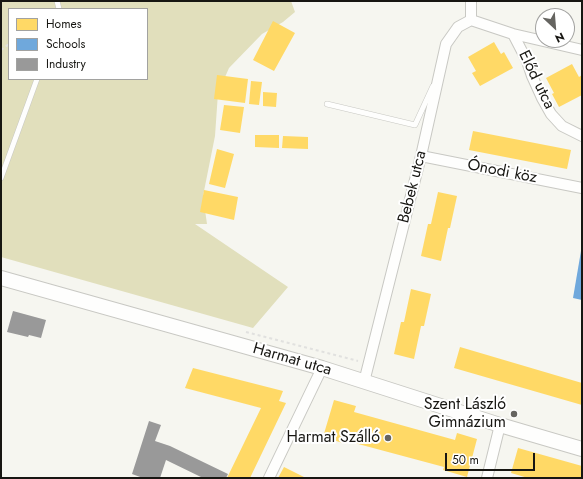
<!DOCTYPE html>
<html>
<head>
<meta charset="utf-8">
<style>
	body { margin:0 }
	#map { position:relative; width:583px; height:479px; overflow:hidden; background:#f6f6f0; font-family:Jost,sans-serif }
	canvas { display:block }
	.frame { position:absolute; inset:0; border:2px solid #171612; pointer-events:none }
	.legend { position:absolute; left:8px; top:8px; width:140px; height:72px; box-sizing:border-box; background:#fff; border:1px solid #a2a2a0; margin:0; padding:5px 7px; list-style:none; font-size:12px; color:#171612 }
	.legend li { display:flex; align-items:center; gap:8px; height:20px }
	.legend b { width:20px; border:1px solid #a2a2a0 }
	.north { position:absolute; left:535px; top:8px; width:40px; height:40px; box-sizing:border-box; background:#fff; border:1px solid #a2a2a0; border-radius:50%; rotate:154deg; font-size:11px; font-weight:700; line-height:16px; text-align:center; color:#171612 }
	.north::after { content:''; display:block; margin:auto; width:14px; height:18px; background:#656460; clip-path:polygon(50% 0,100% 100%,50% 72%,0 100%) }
	.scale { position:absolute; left:445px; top:453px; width:90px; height:18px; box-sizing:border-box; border:2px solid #171612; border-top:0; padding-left:5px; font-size:12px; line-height:14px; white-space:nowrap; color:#171612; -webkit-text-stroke:3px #fff; paint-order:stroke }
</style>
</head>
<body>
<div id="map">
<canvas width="583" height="479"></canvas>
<div class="frame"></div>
<ul class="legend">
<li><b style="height:11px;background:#ffd966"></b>Homes</li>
<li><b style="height:11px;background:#6fa8dc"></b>Schools</li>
<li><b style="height:11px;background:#999"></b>Industry</li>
</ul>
<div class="north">N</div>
<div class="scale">50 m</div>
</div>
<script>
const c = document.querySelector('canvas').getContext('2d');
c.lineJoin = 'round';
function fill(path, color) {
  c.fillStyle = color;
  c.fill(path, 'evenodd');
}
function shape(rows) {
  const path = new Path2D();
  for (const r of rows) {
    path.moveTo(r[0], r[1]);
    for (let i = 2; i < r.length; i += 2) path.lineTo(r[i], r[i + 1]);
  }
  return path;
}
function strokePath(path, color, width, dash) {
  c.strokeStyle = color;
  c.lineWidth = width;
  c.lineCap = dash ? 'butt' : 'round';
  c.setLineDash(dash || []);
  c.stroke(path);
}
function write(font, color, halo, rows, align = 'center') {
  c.font = font + ' Jost,sans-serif';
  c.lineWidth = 4;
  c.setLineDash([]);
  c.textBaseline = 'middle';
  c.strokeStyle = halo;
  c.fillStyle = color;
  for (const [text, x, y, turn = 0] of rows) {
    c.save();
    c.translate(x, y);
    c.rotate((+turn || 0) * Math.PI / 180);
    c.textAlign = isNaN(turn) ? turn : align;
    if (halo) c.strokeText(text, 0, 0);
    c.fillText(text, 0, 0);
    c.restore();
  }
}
const green = shape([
	[1,1,291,1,295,12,283,22,262,34,229,68,218,93,215,136,203,196,207,224,195,224,288,287,253,328,1,257],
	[9,9,147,9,147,79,9,79]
]);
const homes = shape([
	[273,21,295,33,274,71,253,60],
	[494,42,501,54,504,52,513,68,480,86,472,73,476,71,468,57],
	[572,64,579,77,582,75,582,95,559,107,552,94,554,93,546,78],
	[217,75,248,79,245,103,214,99],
	[251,81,262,82,259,105,249,104],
	[263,92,277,93,276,107,263,106],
	[224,105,244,107,240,133,220,130],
	[473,131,571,150,567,169,469,150],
	[255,135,279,135,279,148,255,147],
	[283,136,308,137,308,149,282,148],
	[217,149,234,154,225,188,209,184],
	[204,190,238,197,234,220,200,212],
	[438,192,457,196,450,228,448,228,441,261,421,256,428,224,431,224],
	[411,289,431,294,424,326,421,326,414,359,394,354,401,322,404,322],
	[460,347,582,383,582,405,454,368],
	[193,368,283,391,279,401,286,403,250,478,227,478,261,408,185,388],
	[334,400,356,406,354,412,455,440,457,433,477,439,467,477,443,470,444,467,347,441,346,444,323,437],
	[518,448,582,466,582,478,528,478,511,473],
	[284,467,306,478,278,478]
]);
const schools = shape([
	[581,251,582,251,582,300,573,298]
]);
const industry = shape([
	[13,311,46,320,41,338,29,335,28,337,7,332],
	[149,421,161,425,155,441,170,446,228,474,226,478,203,478,166,460,160,478,143,478,132,474]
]);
const path = shape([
	[1,50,9,44],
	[246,332,358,361]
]);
const lane = shape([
	[57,1,59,9],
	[327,104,415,125,433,86],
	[1,178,37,79]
]);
const street = shape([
	[471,20,513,34,582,50],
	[471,20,471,1],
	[513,34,527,61,532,76,542,98,551,114,562,126,582,136],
	[421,156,582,188],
	[364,382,421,156,446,44,458,27,471,20],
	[269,478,322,368],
	[487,478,500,425]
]);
const secondary = shape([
	[1,278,322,368,500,425,582,449]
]);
const markers = [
	[514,414,4,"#656460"],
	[388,438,4,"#656460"]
];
const streetNames = [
	["Előd utca",536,80,64],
	["Ónodi köz",502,172,11],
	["Bebek utca",413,187,-76],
	["Harmat utca",292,360,16]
];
const poiNames = [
	["Szent László",506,405],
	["Gimnázium",506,423],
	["Harmat Szálló",380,438]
];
fill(green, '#e1dfbc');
fill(homes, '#ffd966');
fill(schools, '#6fa8dc');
fill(industry, '#999');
strokePath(lane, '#c8c8c3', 6);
strokePath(street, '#c8c8c3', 12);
strokePath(secondary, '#c8c8c3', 16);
strokePath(path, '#e1e1df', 2, [3, 3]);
strokePath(lane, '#fefefd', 5);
strokePath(street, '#fefefd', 10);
strokePath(secondary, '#fefefd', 14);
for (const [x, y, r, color] of markers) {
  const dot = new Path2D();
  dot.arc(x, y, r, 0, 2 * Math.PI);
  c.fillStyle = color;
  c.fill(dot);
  strokePath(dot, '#fff', 1.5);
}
write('16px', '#171612', '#fff', streetNames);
write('16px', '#171612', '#fff', poiNames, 'right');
</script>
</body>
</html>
